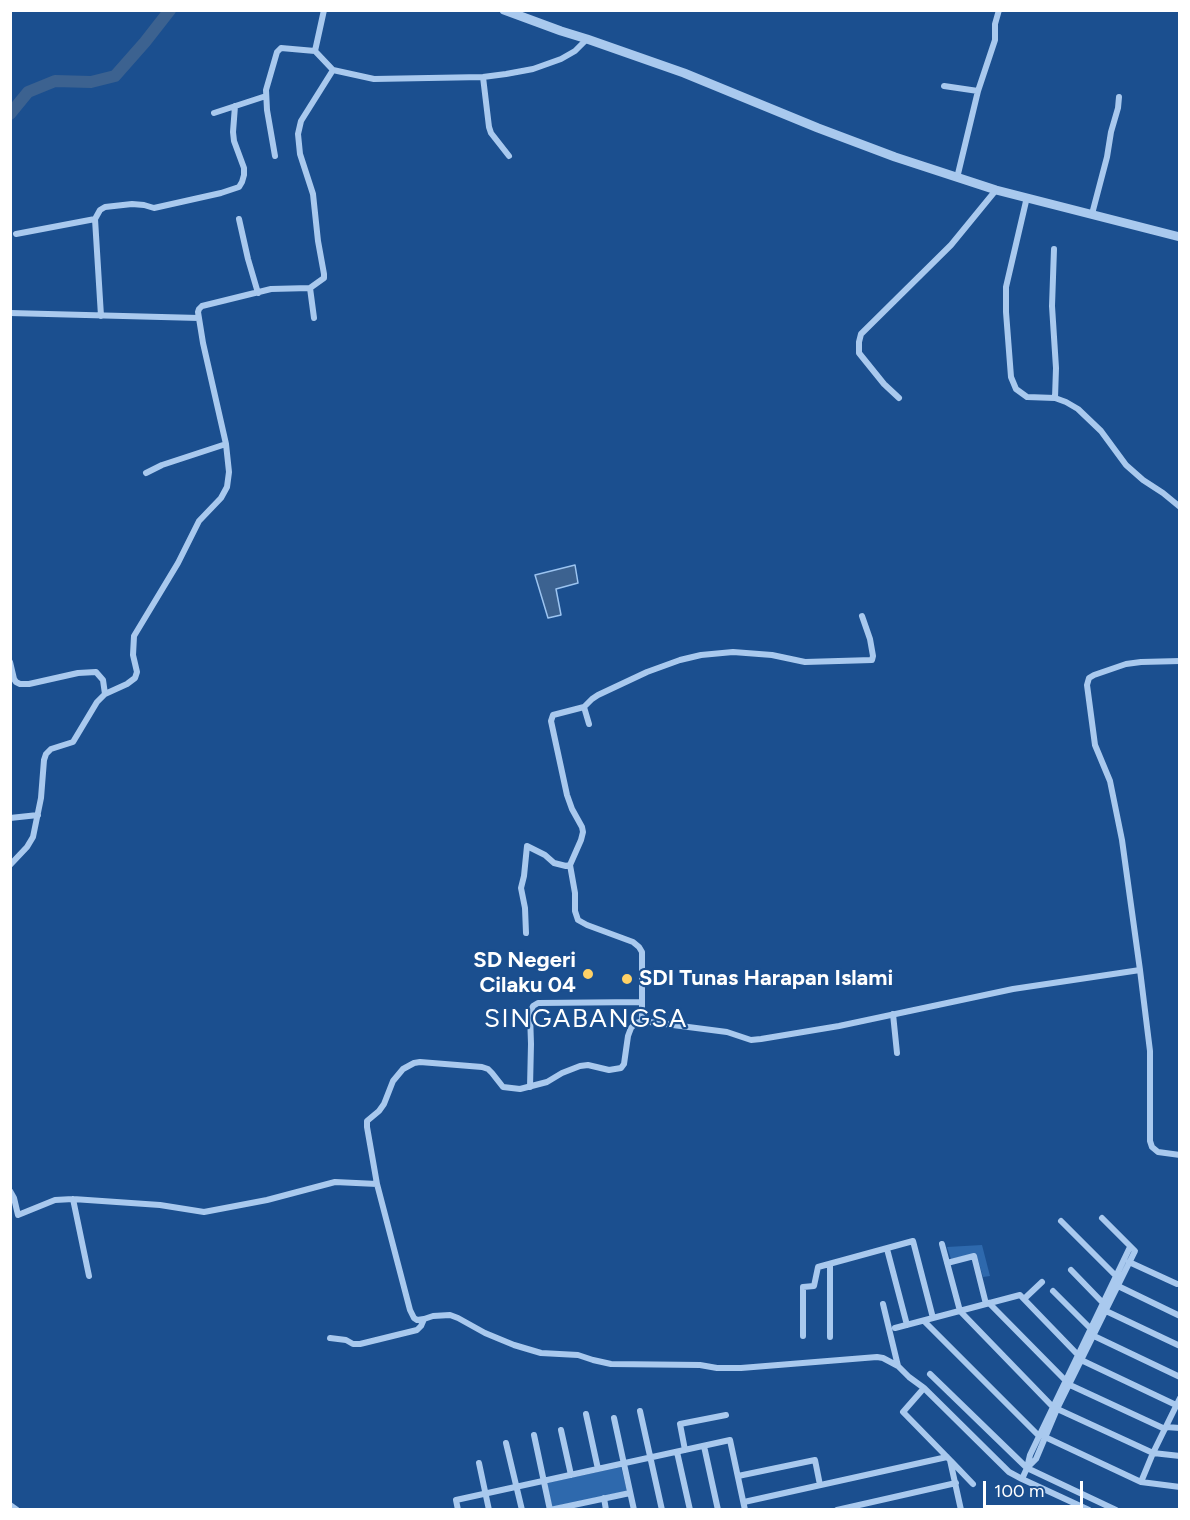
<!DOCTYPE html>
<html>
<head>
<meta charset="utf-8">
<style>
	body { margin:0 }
	#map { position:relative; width:1190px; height:1520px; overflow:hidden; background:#1b4f8f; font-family:Figtree,sans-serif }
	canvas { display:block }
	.frame { position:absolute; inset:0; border:12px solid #fff; pointer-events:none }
	.scale { position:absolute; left:983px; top:1481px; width:100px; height:27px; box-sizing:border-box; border:3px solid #fff; border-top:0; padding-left:8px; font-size:18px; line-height:21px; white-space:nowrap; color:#fff; -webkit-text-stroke:4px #1b4f8f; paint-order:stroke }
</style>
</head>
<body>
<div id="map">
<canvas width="1190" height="1520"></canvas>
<div class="frame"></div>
<div class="scale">100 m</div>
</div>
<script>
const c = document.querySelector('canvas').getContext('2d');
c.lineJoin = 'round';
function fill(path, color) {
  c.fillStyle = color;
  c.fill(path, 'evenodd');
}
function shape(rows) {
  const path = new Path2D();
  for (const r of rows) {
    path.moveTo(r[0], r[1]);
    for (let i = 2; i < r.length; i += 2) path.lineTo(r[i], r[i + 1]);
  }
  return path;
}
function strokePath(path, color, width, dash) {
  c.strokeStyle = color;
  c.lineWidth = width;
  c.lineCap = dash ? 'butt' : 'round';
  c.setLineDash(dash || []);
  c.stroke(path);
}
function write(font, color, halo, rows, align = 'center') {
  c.font = font + ' Figtree,sans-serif';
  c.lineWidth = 4.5;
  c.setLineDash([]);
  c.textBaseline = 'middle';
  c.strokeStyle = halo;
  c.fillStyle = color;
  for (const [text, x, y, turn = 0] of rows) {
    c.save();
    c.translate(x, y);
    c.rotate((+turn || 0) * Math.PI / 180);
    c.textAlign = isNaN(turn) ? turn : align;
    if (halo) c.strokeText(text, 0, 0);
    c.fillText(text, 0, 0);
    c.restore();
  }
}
const green = shape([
	[982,1245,990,1276,983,1277,976,1253,951,1259,947,1247],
	[621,1467,627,1491,552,1507,547,1483]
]);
const water = shape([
	[575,565,578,583,556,589,561,615,548,618,535,575,575,565]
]);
const river = shape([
	[10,114,28,92,55,81,91,82,115,76,145,42,170,10]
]);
const minor = shape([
	[324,10,315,51,333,70],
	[333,70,374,79,483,77,506,74,533,69,561,59,575,51,587,39],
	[483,77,489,127,491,133,509,156],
	[944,86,978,91],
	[214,113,266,96],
	[275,156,267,110,266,90,277,52,281,48,315,51],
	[957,178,978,91,995,40,995,24,999,10],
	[1027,197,1006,287,1006,312,1011,377,1016,389,1027,397,1055,398,1066,402,1078,409,1101,431,1126,465,1143,480,1163,493,1180,507],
	[1092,214,1107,157,1111,132,1118,108,1119,97],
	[239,219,248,259,258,293],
	[16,234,95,219],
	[1054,249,1052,306,1056,368,1055,398],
	[310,288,314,318],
	[10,313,199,318],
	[101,316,95,219,100,210,105,207,132,204,144,205,154,208,221,193,239,187,242,182,244,175,244,168,234,141,233,132,235,106],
	[899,398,884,384,859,353,859,342,861,334,951,245,996,190],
	[146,473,162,465,226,444],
	[10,662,14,679,16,682,20,684,29,684,78,673,96,672,103,680,105,694],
	[584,707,589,724],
	[10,818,38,815],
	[10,865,27,847,33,837,41,798,44,760,46,754,51,749,73,742,97,702,105,694,127,684,135,678,137,672,133,655,134,636,178,563,199,521,221,498,227,487,229,472,226,444,203,343,198,312,199,309,202,306,271,289,310,288,324,278,324,274,318,241,313,194,300,154,298,134,301,121,333,70],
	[526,933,525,908,521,888,524,876,527,846,545,855,554,863,566,866,570,865],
	[1140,970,1122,840,1110,781,1095,745,1087,685,1089,678,1094,675,1126,664,1141,662,1180,661],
	[893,1014,897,1053],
	[642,1021,642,952,639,947,633,942,587,925,578,920,575,911,575,893,570,865,581,840,583,832,582,827,572,809,567,795,551,721,553,715,584,707,592,699,598,695,647,672,680,660,701,655,733,652,772,655,805,662,872,660,873,656,870,639,862,616],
	[530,1087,531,1044,530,1014,533,1006,538,1003,642,1002],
	[377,1184,367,1127,367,1121,379,1111,384,1104,393,1081,403,1069,414,1063,420,1062,482,1067,488,1069,492,1073,503,1087,520,1089,547,1082,562,1073,580,1066,588,1065,609,1070,621,1068,624,1064,628,1036,631,1028,636,1023,642,1021,727,1032,751,1040,761,1039,839,1026,1013,989,1140,970,1150,1051,1150,1141,1152,1147,1158,1152,1180,1155],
	[10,1191,14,1198,18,1215,55,1200,73,1199,160,1205,204,1212,267,1200,335,1182,377,1184,410,1310,414,1318,417,1320,424,1319,433,1316,450,1315,458,1318,485,1333,514,1345,541,1353,578,1355,593,1360,611,1364,700,1365,717,1368,741,1368,877,1357,883,1358,898,1366,909,1377,924,1388,1009,1472,1022,1479,1089,1510],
	[73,1199,89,1276],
	[1061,1221,1116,1276],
	[942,1244,960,1311,1053,1407,1153,1453,1180,1456],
	[887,1249,907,1325],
	[1129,1262,1177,1284],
	[947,1263,974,1256,986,1304],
	[1071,1270,1103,1303],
	[1118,1286,1180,1316],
	[1053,1291,1091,1329],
	[1024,1299,1042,1282],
	[989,1303,1066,1381],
	[883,1304,898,1366],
	[1106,1311,1180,1346],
	[924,1321,1039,1436],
	[895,1328,1020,1295,1078,1355],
	[803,1336,803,1287,814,1286,818,1267,913,1241,933,1318],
	[1094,1336,1180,1377],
	[830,1337,830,1265],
	[330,1338,346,1340,353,1344,360,1344,417,1330,421,1326,424,1319],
	[1079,1359,1176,1405],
	[930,1374,1027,1468,1116,1510],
	[1070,1385,1165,1429],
	[924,1388,903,1412,950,1460,961,1510],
	[640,1411,662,1510],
	[586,1414,598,1469],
	[614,1418,634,1510],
	[1166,1427,1180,1428],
	[561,1430,571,1475],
	[534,1435,550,1510],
	[1045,1437,1141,1482,1180,1487],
	[506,1443,522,1510],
	[704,1446,718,1510],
	[685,1450,680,1424,726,1415],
	[677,1452,690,1510],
	[951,1461,973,1484],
	[479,1463,489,1510],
	[1027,1468,1036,1459,1057,1409,1135,1251,1102,1218],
	[738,1476,815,1460,820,1485],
	[1022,1479,1027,1468,1030,1455,1130,1247],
	[1141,1482,1153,1453,1180,1398],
	[604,1498,606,1510],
	[744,1502,947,1457],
	[10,1505,17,1510],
	[458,1510,456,1500,730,1440,745,1510],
	[550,1510,630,1493],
	[837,1510,956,1483]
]);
const tertiary = shape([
	[504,10,561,31,587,39,684,73,818,128,895,157,996,190,1180,237]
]);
const markers = [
	[588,974,6,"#ffd166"],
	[627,979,6,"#ffd166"]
];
const poiNames = [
	["SD Negeri",576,961],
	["Cilaku 04",576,986],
	["SDI Tunas Harapan Islami",639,979,"left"]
];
const quarterNames = [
	["SINGABANGSA",586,1019]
];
fill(green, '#2e69ad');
fill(water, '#3c6290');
strokePath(water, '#9cc4f0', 1.5);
strokePath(river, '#3c6290', 12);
strokePath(minor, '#a9c9ee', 6);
strokePath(tertiary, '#a9c9ee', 9);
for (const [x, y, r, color] of markers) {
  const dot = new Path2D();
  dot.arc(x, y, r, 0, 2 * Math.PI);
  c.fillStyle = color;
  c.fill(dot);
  strokePath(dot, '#1b4f8f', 2);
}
write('bold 22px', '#fff', '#1b4f8f', poiNames, 'right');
c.letterSpacing = '1.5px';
write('26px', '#fff', '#1b4f8f', quarterNames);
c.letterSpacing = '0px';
</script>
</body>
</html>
